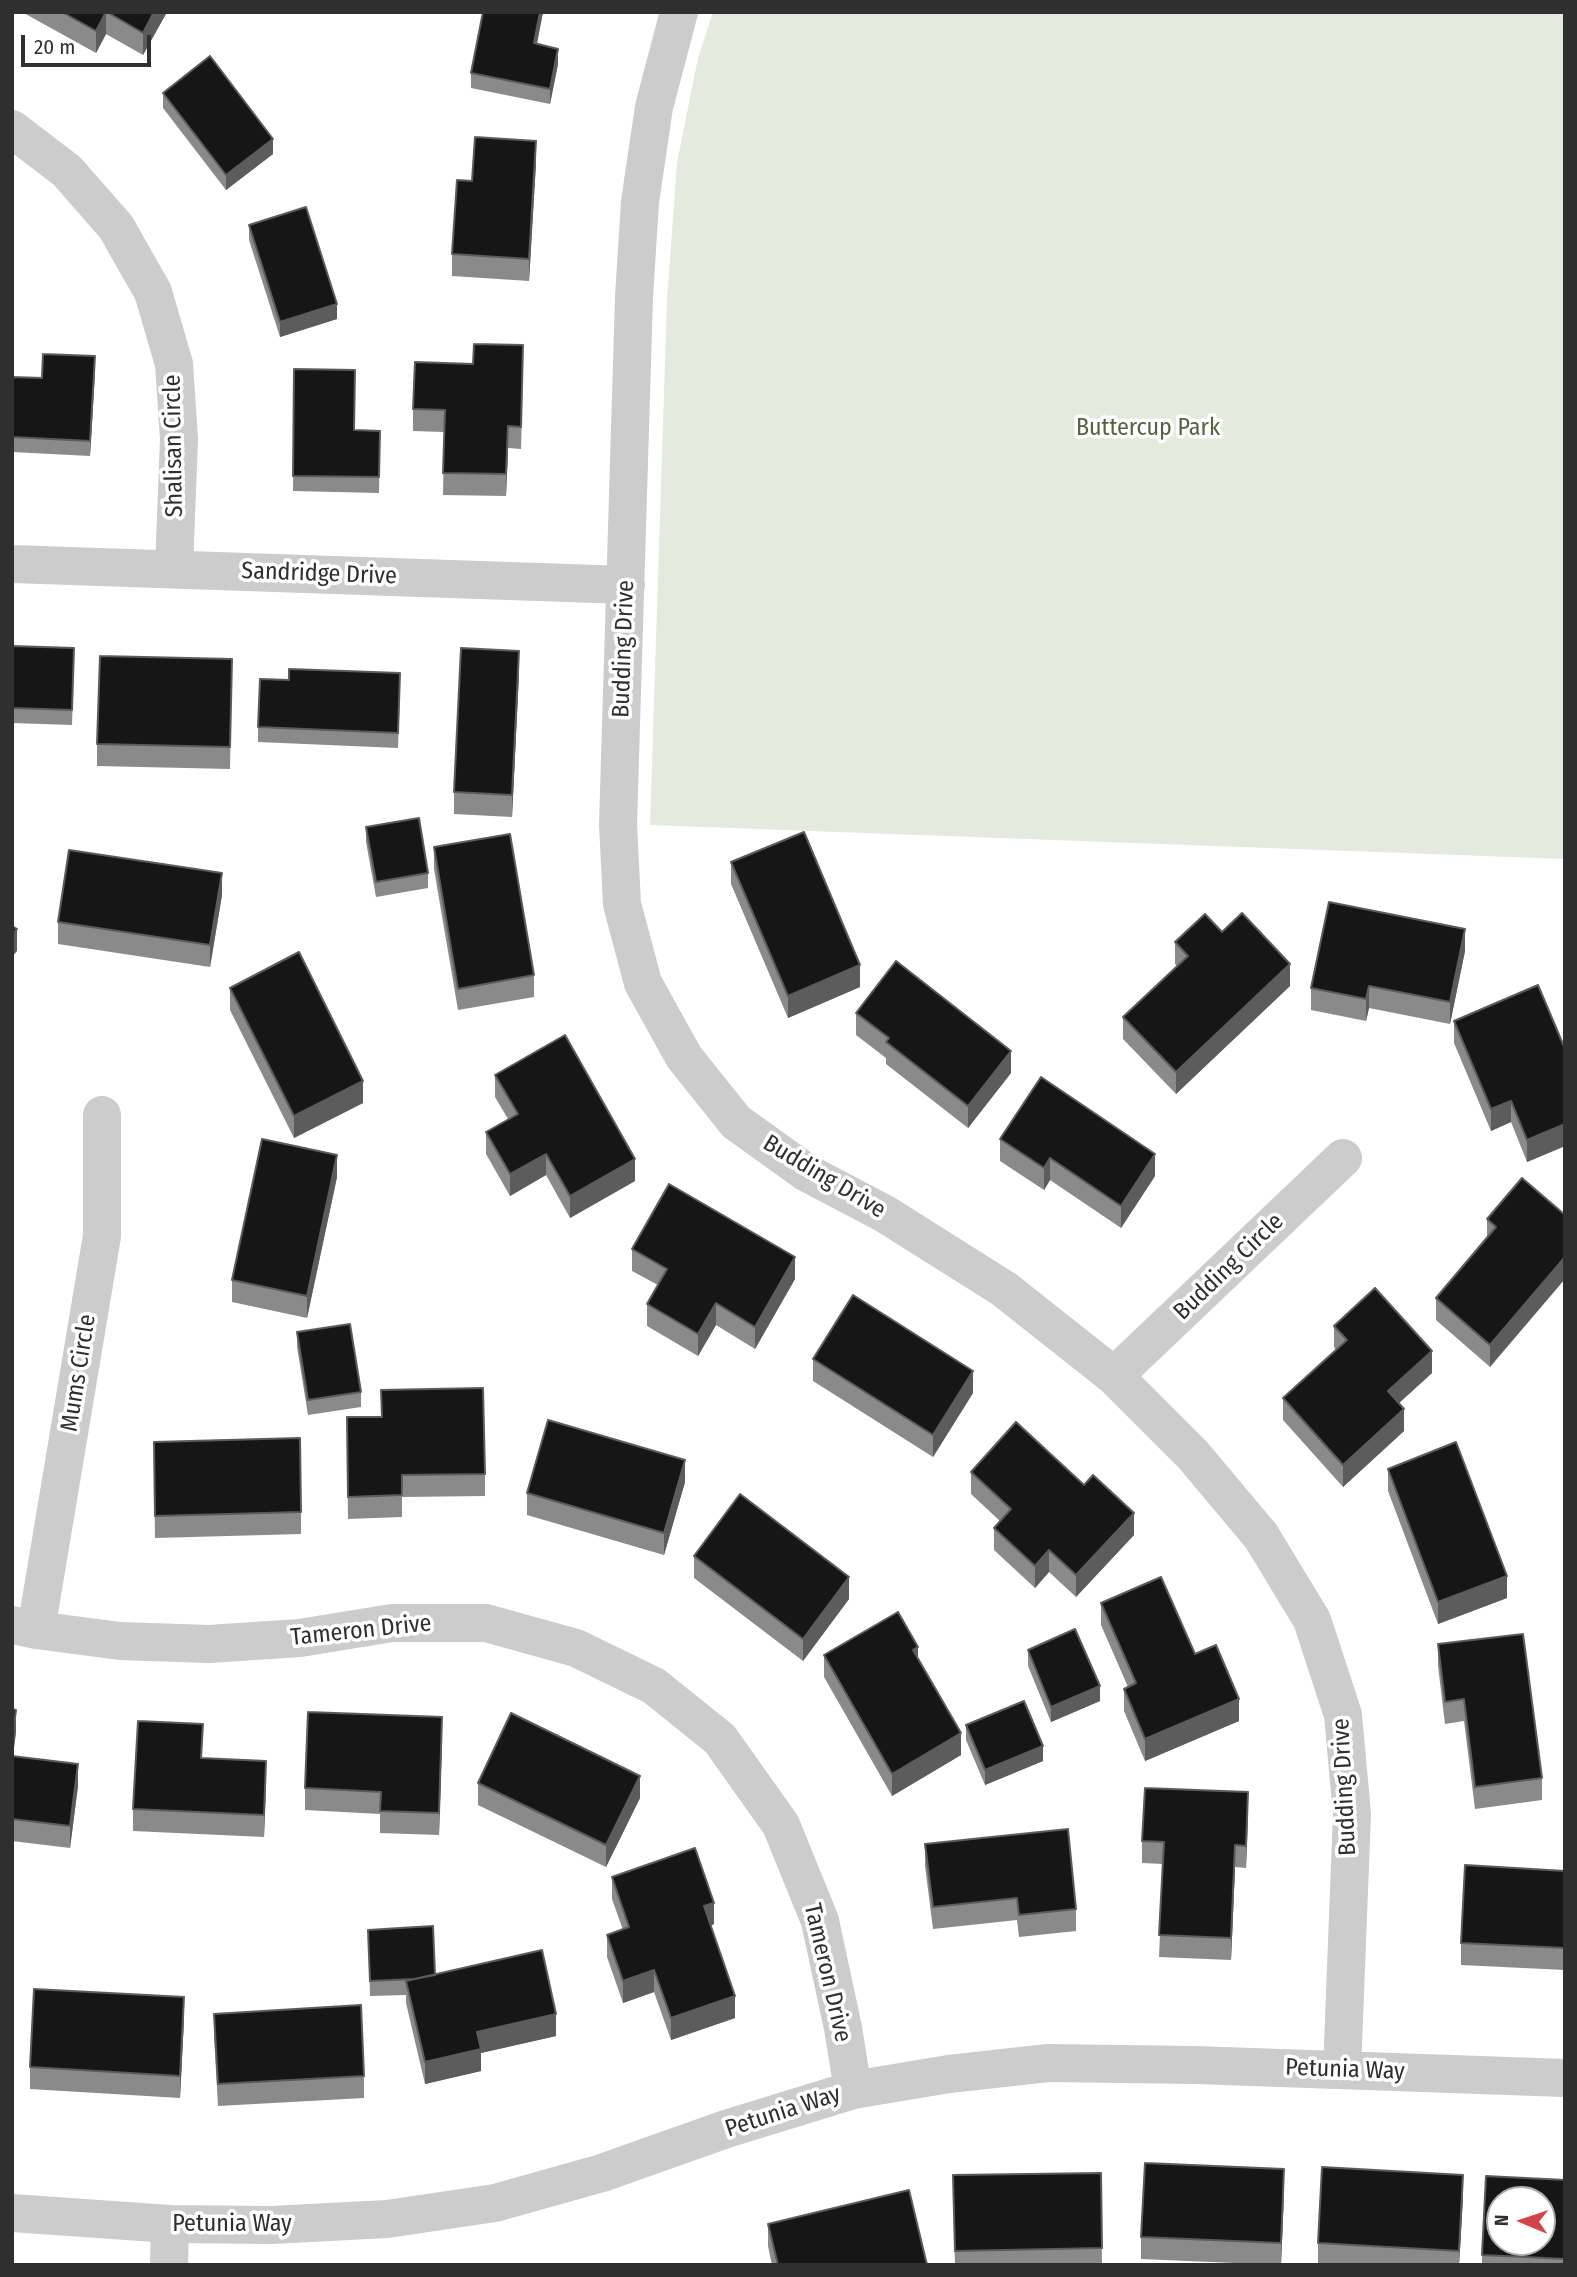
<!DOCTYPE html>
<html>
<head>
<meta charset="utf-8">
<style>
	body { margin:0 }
	#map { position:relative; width:1577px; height:2277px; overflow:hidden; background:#fff; font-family:"Fira Sans Condensed",sans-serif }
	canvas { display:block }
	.frame { position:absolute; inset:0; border:14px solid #2f2f2f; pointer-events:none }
	.north { position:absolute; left:1486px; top:2186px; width:70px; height:70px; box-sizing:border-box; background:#fff; border:2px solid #acacac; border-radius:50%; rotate:272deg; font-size:19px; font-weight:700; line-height:28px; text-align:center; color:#2f2f2f }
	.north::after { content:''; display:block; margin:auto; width:24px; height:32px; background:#d4434a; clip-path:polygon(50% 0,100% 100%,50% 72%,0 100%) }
	.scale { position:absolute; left:21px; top:35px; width:130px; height:32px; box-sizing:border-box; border:4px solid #2f2f2f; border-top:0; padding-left:9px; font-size:21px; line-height:24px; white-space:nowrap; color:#2f2f2f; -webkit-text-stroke:5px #fff; paint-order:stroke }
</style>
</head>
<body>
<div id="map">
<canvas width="1577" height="2277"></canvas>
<div class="frame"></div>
<div class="north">N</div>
<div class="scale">20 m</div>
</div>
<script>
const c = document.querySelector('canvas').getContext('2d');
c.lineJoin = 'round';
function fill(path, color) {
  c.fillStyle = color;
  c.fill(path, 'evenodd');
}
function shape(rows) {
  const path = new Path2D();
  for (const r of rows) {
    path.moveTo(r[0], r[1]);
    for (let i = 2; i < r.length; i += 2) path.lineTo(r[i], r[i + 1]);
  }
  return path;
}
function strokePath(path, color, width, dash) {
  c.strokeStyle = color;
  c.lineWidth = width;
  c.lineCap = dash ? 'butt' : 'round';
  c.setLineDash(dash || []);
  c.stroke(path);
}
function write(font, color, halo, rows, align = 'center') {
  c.font = font + ' "Fira Sans Condensed",sans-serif';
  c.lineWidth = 7;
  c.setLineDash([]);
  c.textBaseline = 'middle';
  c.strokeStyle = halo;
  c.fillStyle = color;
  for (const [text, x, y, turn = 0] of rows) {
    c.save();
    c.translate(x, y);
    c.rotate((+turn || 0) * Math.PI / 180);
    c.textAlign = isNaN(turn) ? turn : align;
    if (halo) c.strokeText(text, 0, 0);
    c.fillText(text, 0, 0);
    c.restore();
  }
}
const green = shape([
	[713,12,1565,12,1565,859,650,825,667,300,677,163,698,58]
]);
const minor = shape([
	[679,12,654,107,640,202,634,297,618,824,622,904,643,983,684,1057,736,1122,807,1173,885,1214,1004,1289,1114,1376,1193,1455,1261,1536,1312,1620,1343,1715,1352,1814,1342,2070],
	[12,129,67,171,116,227,153,292,174,364,179,439,174,569],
	[12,564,626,585],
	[1114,1376,1343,1158],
	[12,1625,36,1630,120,1641,209,1644,300,1638,392,1623,486,1623,576,1648,654,1686,720,1739,781,1825,820,1921,843,2028,853,2090],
	[36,1630,102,1236,102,1115],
	[12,2213,170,2224,272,2225,387,2219,495,2203,602,2173,726,2129,853,2090,949,2074,1048,2063,1195,2065,1565,2078],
	[169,2265,170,2224]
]);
const wall = shape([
	[22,12,167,12,143,55,106,34,96,53],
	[483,12,543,12,537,44,558,64,550,104,471,88,471,73],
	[163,93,273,154,226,190,163,108],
	[536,163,529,281,452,276,452,254,472,181],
	[249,225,337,319,280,337,249,240],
	[523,367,521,449,508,448,506,496,443,495,444,432,413,431,413,409],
	[294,369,354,430,380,431,379,493,293,491],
	[95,371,90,456,12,452,12,377,42,378],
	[12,646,74,663,72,725,12,723],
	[232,659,230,769,97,766,97,744],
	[519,673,512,817,454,814,454,792],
	[400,688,398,748,258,742,258,727],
	[366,827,428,873,428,888,376,897,366,842],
	[434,847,534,975,534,997,458,1010,434,869],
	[731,862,860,987,788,1018,731,884],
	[222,895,210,967,58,944,58,922],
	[1222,932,1290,986,1176,1094,1123,1039,1123,1017,1177,966,1175,964,1175,942],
	[1465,951,1450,1024,1369,1008,1366,1021,1311,1010,1311,988],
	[230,988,363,1103,294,1138,230,1010],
	[856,1013,1011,1073,968,1128,886,1064,886,1058,856,1035],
	[1454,1021,1565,1049,1565,1146,1527,1162,1511,1122,1491,1131,1454,1043],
	[495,1075,635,1181,570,1218,546,1175,510,1196,486,1154,486,1132,508,1119,495,1097],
	[1000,1139,1155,1176,1121,1228,1050,1180,1044,1190,1000,1161],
	[337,1177,307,1318,232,1302,232,1280],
	[1565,1215,1490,1367,1436,1320,1436,1298,1487,1238,1487,1219],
	[632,1249,795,1279,755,1349,716,1325,698,1356,647,1326,647,1304,658,1285,632,1271],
	[1334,1326,1432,1373,1399,1403,1404,1431,1343,1487,1283,1420,1283,1398,1336,1350,1334,1347],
	[297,1332,361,1392,361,1407,308,1415,297,1347],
	[813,1359,973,1393,933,1457,813,1381],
	[347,1417,485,1474,485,1496,402,1497,402,1517,348,1519],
	[154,1464,301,1512,301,1534,155,1538],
	[1388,1469,1507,1598,1438,1624,1388,1491],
	[971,1472,1134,1535,1076,1597,1049,1572,1035,1588,994,1550,994,1528,1000,1521,971,1494],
	[685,1482,664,1555,527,1515,527,1493],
	[694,1556,849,1599,803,1661,694,1578],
	[1101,1603,1195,1654,1239,1721,1145,1761,1124,1711,1124,1689,1128,1687,1101,1625],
	[1438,1644,1542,1778,1542,1800,1475,1809,1464,1721,1445,1724,1438,1666],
	[1028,1650,1100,1701,1051,1722,1028,1666],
	[824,1655,918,1659,961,1755,892,1796,824,1677],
	[12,1709,16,1732,13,1756,78,1786,70,1848,12,1841],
	[966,1725,1043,1761,985,1785,966,1740],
	[442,1739,439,1835,380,1833,380,1814,305,1810,305,1788],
	[202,1758,266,1783,264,1837,133,1831,133,1809],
	[478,1783,640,1798,606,1867,478,1805],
	[1248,1814,1246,1868,1235,1867,1231,1960,1159,1957,1163,1864,1142,1863,1142,1841],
	[925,1844,1076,1909,1076,1931,1019,1937,1017,1920,933,1929,925,1866],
	[1565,1871,1565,1970,1461,1965,1461,1943],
	[612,1877,714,1924,711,1926,735,2018,671,2040,654,1992,623,2003,607,1957,607,1935,623,1930,612,1899],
	[368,1930,435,1975,556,2036,481,2053,481,2071,425,2084,406,2003,406,1995,370,1996],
	[214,2014,364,2076,364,2098,218,2106,214,2036],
	[184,2019,180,2098,30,2089,30,2067],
	[1101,2173,1102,2265,955,2265,953,2197],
	[1565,2180,1565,2265,1482,2265,1482,2255],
	[1284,2191,1281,2265,1141,2259,1141,2237],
	[1463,2197,1459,2265,1318,2265,1318,2243],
	[768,2224,927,2265,772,2265,768,2246]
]);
const shadedWall = shape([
	[106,12,106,34,96,53,96,31],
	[154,12,167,12,143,55,143,33],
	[540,12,543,12,534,58,534,43],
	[558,49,558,64,550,104,550,89],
	[273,139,273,154,226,190,226,175],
	[536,141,536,163,529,281,529,259],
	[337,304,337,319,280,337,280,322],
	[95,356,95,371,90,456,90,441],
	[508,426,508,448,506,496,506,474],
	[519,651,519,673,512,817,512,795],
	[222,873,222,895,210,967,210,945],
	[17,929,17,951,12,957,12,935],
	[1465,929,1465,951,1450,1024,1450,1002],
	[1290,964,1290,986,1176,1094,1176,1072],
	[860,965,860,987,788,1018,788,996],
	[1369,986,1369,1008,1366,1021,1366,999],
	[1011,1051,1011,1073,968,1128,968,1106],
	[363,1081,363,1103,294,1138,294,1116],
	[1511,1101,1511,1122,1491,1131,1491,1109],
	[1565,1124,1565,1146,1527,1162,1527,1140],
	[546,1154,546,1175,510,1196,510,1174],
	[1155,1154,1155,1176,1121,1228,1121,1206],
	[337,1155,337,1177,307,1318,307,1296],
	[1050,1158,1050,1180,1044,1190,1044,1168],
	[635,1159,635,1181,570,1218,570,1196],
	[795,1257,795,1279,755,1349,755,1327],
	[1565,1257,1565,1279,1490,1367,1490,1345],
	[716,1303,716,1325,698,1356,698,1334],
	[1432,1351,1432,1373,1388,1413,1388,1391],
	[973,1371,973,1393,933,1457,933,1435],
	[1404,1409,1404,1431,1343,1487,1343,1465],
	[685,1460,685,1482,664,1555,664,1533],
	[1134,1513,1134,1535,1076,1597,1076,1575],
	[1049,1550,1049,1572,1035,1588,1035,1566],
	[1507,1576,1507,1598,1438,1624,1438,1602],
	[849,1577,849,1599,803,1661,803,1639],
	[918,1647,918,1669,913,1650],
	[1100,1686,1100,1701,1051,1722,1051,1707],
	[1239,1699,1239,1721,1145,1761,1145,1739],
	[16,1710,16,1732,12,1762,12,1740],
	[442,1717,442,1739,439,1835,439,1813],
	[961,1733,961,1755,892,1796,892,1774],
	[1043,1746,1043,1761,985,1785,985,1770],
	[266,1761,266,1783,264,1837,264,1815],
	[78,1764,78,1786,70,1848,70,1826],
	[640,1776,640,1798,606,1867,606,1845],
	[1248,1792,1248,1814,1246,1868,1246,1846],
	[1235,1845,1235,1867,1231,1960,1231,1938],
	[714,1903,714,1924,704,1928,704,1906],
	[654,1970,654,1992,623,2003,623,1981],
	[735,1996,735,2018,671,2040,671,2018],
	[184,1997,184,2019,180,2098,180,2076],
	[556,2014,556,2036,481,2053,481,2071,425,2084,425,2062,477,2032],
	[1284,2169,1284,2191,1281,2265,1281,2243],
	[1463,2175,1463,2197,1459,2265,1459,2251]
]);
const building = shape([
	[62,12,106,12,96,31,62,12],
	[107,12,154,12,143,33,107,12],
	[483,12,540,12,534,43,558,49,550,89,471,73,483,12],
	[210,56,273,139,226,175,163,93,210,56],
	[475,137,536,141,529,259,452,254,457,180,472,181,475,137],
	[306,207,337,304,280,322,249,225,306,207],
	[474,344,523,345,521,427,508,426,506,474,443,473,445,410,413,409,415,362,473,364,474,344],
	[43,354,95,356,90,441,12,437,12,377,42,378,43,354],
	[294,369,355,370,354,430,380,431,379,477,293,476,294,369],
	[12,646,74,648,72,710,12,708,12,646],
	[461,648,519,651,512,795,454,792,461,648],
	[100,656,232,659,230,747,97,744,100,656],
	[289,669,400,673,398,733,258,727,260,679,289,680,289,669],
	[419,818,428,873,376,882,366,827,419,818],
	[804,832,860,965,788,996,731,862,804,832],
	[510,834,534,975,458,989,434,847,510,834],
	[69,850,222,873,210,945,58,922,69,850],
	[1329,902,1465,929,1450,1002,1369,986,1366,999,1311,988,1329,902],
	[1242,913,1290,964,1176,1072,1123,1017,1188,956,1175,942,1205,914,1222,932,1242,913],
	[12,926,17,929,12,935,12,926],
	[299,952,363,1081,294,1116,230,988,299,952],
	[896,961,1011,1051,968,1106,886,1042,889,1038,856,1013,896,961],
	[1538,985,1565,1049,1565,1124,1527,1140,1511,1101,1491,1109,1454,1021,1538,985],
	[565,1035,635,1159,570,1196,546,1154,510,1174,486,1132,518,1114,495,1075,565,1035],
	[1041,1077,1155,1154,1121,1206,1050,1158,1044,1168,1000,1139,1041,1077],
	[262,1139,337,1155,307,1296,232,1280,262,1139],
	[1522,1178,1565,1215,1565,1257,1490,1345,1436,1298,1496,1227,1487,1219,1522,1178],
	[669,1184,795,1257,755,1327,716,1303,698,1334,647,1304,667,1269,632,1249,669,1184],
	[1375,1288,1432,1351,1388,1391,1404,1409,1343,1465,1283,1398,1347,1340,1334,1326,1375,1288],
	[853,1295,973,1371,933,1435,813,1359,853,1295],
	[350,1324,361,1392,308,1400,297,1332,350,1324],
	[483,1388,485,1474,402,1475,402,1495,348,1497,347,1417,382,1417,381,1390,483,1388],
	[548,1420,685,1460,664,1533,527,1493,548,1420],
	[1016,1422,1084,1485,1093,1475,1134,1513,1076,1575,1049,1550,1035,1566,994,1528,1011,1509,971,1472,1016,1422],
	[300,1438,301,1512,155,1516,154,1442,300,1438],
	[1456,1442,1507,1576,1438,1602,1388,1469,1456,1442],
	[740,1494,849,1577,803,1639,694,1556,740,1494],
	[1161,1577,1195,1654,1216,1645,1239,1699,1145,1739,1124,1689,1136,1683,1101,1603,1161,1577],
	[898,1612,918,1647,913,1650,961,1733,892,1774,824,1655,898,1612],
	[1075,1629,1100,1686,1051,1707,1028,1650,1075,1629],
	[1523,1634,1542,1778,1475,1787,1464,1699,1445,1702,1438,1644,1523,1634],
	[1024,1701,1043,1746,985,1770,966,1725,1024,1701],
	[12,1709,16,1710,12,1740,12,1709],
	[308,1712,442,1717,439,1813,380,1811,381,1792,305,1788,308,1712],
	[511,1713,640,1776,606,1845,478,1783,511,1713],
	[138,1721,203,1724,201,1758,266,1761,264,1815,133,1809,138,1721],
	[12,1756,78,1764,70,1826,12,1819,12,1756],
	[1145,1788,1248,1792,1246,1846,1235,1845,1231,1938,1159,1935,1164,1842,1142,1841,1145,1788],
	[1068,1829,1076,1909,1019,1915,1017,1898,933,1907,925,1844,1068,1829],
	[695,1848,714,1903,704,1906,735,1996,671,2018,654,1970,623,1981,607,1935,629,1927,612,1877,695,1848],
	[1465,1865,1565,1871,1565,1948,1461,1943,1465,1865],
	[433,1926,435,1975,414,1979,370,1981,368,1930,433,1926],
	[542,1950,556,2014,477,2032,481,2049,425,2062,406,1981,542,1950],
	[34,1989,184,1997,180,2076,30,2067,34,1989],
	[361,2005,364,2076,218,2084,214,2014,361,2005],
	[1145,2163,1284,2169,1281,2243,1141,2237,1145,2163],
	[1322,2167,1463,2175,1459,2251,1318,2243,1322,2167],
	[1101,2173,1102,2248,955,2251,953,2175,1101,2173],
	[1486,2176,1565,2180,1565,2259,1482,2255,1486,2176],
	[1500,2200,1542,2200,1542,2242,1500,2242,1500,2200],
	[909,2190,927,2265,778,2265,768,2224,909,2190]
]);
const parkNames = [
	["Buttercup Park",1148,428]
];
const streetNames = [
	["Shalisan Circle",174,446,-91],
	["Sandridge Drive",319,574,2],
	["Budding Drive",624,649,-88],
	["Budding Drive",824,1177,31],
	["Budding Circle",1229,1267,-44],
	["Mums Circle",79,1373,-81],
	["Tameron Drive",361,1631,-6],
	["Budding Drive",1345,1787,-93],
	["Tameron Drive",827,1973,77],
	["Petunia Way",1345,2070,2],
	["Petunia Way",783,2112,-18],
	["Petunia Way",232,2224]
];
fill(green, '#e4eade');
strokePath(minor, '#ccc', 38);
fill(wall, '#8a8a8a');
fill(shadedWall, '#5c5c5c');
fill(building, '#161616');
strokePath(building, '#5c5c5c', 2);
write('24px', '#516640', '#fff', parkNames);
write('24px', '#2f2f2f', '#fff', streetNames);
</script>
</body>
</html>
